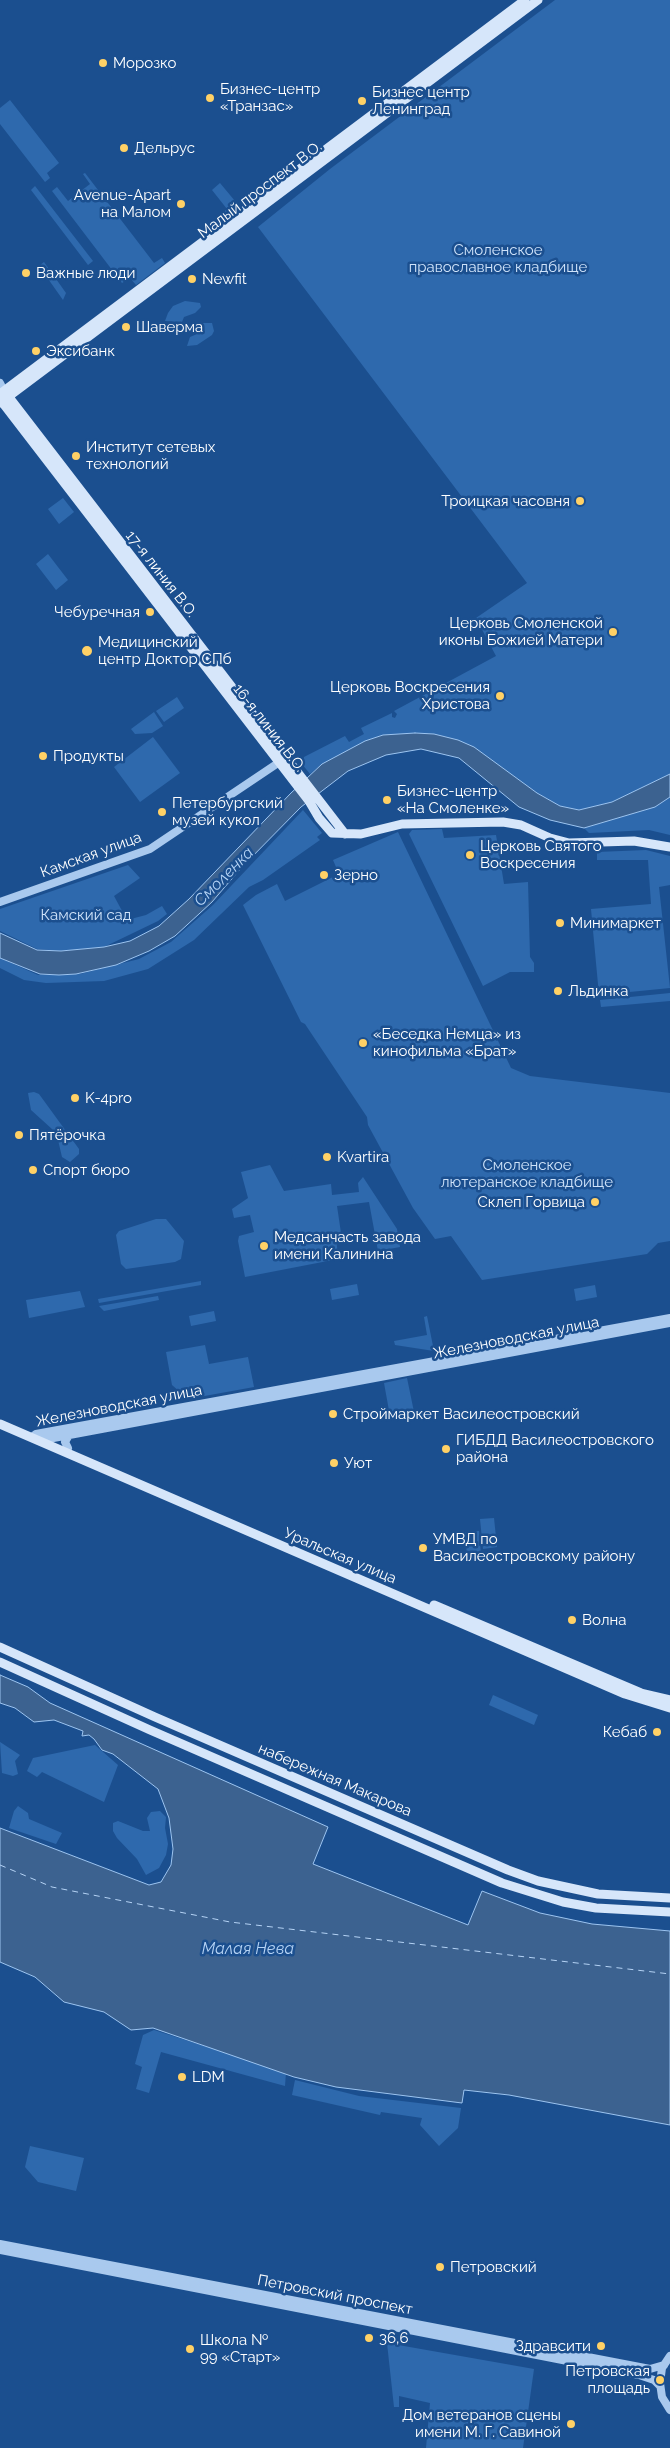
<!DOCTYPE html>
<html>
<head>
<meta charset="utf-8">
<style>
	body { margin:0 }
	canvas { display:block; background:#1b4f8f }
</style>
</head>
<body>
<canvas width="670" height="2448"></canvas>
<script>
const c = document.querySelector('canvas').getContext('2d');
c.lineJoin = 'round';
function fill(path, color) {
  c.fillStyle = color;
  c.fill(path, 'evenodd');
}
function shape(rows) {
  const path = new Path2D();
  for (const r of rows) {
    path.moveTo(r[0], r[1]);
    for (let i = 2; i < r.length; i += 2) path.lineTo(r[i], r[i + 1]);
  }
  return path;
}
function strokePath(path, color, width, dash) {
  c.strokeStyle = color;
  c.lineWidth = width;
  c.lineCap = dash ? 'butt' : 'round';
  c.setLineDash(dash || []);
  c.stroke(path);
}
function write(font, color, halo, rows, align = 'center') {
  c.font = font + ' Raleway,sans-serif';
  c.lineWidth = 5;
  c.setLineDash([]);
  c.textBaseline = 'middle';
  c.strokeStyle = halo;
  c.fillStyle = color;
  for (const [text, x, y, turn = 0] of rows) {
    c.save();
    c.translate(x, y);
    c.rotate((+turn || 0) * Math.PI / 180);
    c.textAlign = isNaN(turn) ? turn : align;
    if (halo) c.strokeText(text, 0, 0);
    c.fillText(text, 0, 0);
    c.restore();
  }
}
const green = shape([
	[555,0,670,0,670,774,612,802,579,810,560,806,537,793,458,740,434,734,415,733,322,764,310,774,302,764,304,757,345,736,349,742,364,734,361,728,392,713,392,717,395,718,397,714,394,711,496,656,476,618,527,583,258,227,330,169],
	[10,100,59,163,47,173,50,178,45,182,0,124,0,108],
	[85,173,154,263,162,258,165,263,136,285,130,278,122,283,52,191,57,187,68,201,90,184,83,174],
	[220,183,240,207,223,219,220,215,227,209,212,190],
	[35,186,93,261,88,265,31,190],
	[44,262,66,293,63,300,39,266],
	[185,301,200,303,201,307,195,313,184,317,182,322,165,321,168,313,173,306],
	[201,323,212,323,214,331,212,335,197,345,187,346,190,337,197,334,201,329],
	[63,498,74,512,59,524,48,509],
	[48,554,68,580,56,590,36,564],
	[177,697,184,708,164,722,156,711],
	[154,712,163,726,152,733,135,734,131,729],
	[153,737,180,773,140,802,114,767],
	[670,797,670,835,649,830,589,833,584,828,655,807],
	[303,810,322,833,317,837,320,840,263,880,249,887,194,940,148,969,104,981,46,983,24,980,0,968,0,958,38,975,80,974,139,959,171,942,213,905],
	[442,829,444,838,496,835,504,884,528,882,530,957,534,963,534,972,510,972,483,986,409,834,412,830],
	[398,832,511,1068,530,1076,670,1093,670,1241,658,1243,647,1254,482,1280,451,1236,435,1239,413,1208,368,1125,367,1117,305,1024,301,1022,243,905,256,895,277,884,285,901,339,874,333,860],
	[646,850,670,856,670,885,659,887,670,988,599,995,591,909,651,904,648,860,597,860,597,852],
	[128,865,140,878,114,896,127,920,146,915,162,906,167,914,158,921,104,947,61,951,37,949,0,931,0,909],
	[670,993,670,1001,601,1007,600,1000],
	[34,1092,39,1094,79,1149,79,1154,70,1162,62,1157,58,1140,52,1129,31,1110,28,1093],
	[270,1165,284,1191,331,1184,332,1195,359,1192,358,1183,363,1177,397,1229,400,1247,378,1251,369,1202,337,1206,341,1233,336,1234,338,1259,245,1277,238,1241,239,1236,254,1232,250,1215,234,1218,232,1209,248,1198,241,1172],
	[156,1219,166,1219,184,1241,181,1259,175,1262,126,1269,121,1264,116,1235,119,1231],
	[201,1281,201,1285,99,1303,98,1299],
	[357,1284,359,1295,332,1300,330,1289],
	[595,1285,597,1297,576,1301,574,1289],
	[80,1291,85,1307,29,1318,26,1300],
	[158,1296,159,1300,104,1311,99,1306],
	[214,1311,216,1321,191,1326,189,1316],
	[427,1316,434,1351,395,1345,394,1341,427,1335,424,1317],
	[205,1345,209,1364,248,1357,254,1387,188,1399,172,1385,166,1352],
	[407,1378,414,1412,390,1416,384,1383],
	[494,1518,497,1547,483,1549,480,1519],
	[479,1531,481,1554,467,1555,465,1532],
	[493,1695,538,1715,534,1725,489,1705],
	[0,1742,20,1755,15,1761,18,1774,13,1776,2,1773],
	[95,1745,118,1765,104,1802,42,1772,37,1777,27,1771,33,1758],
	[18,1806,28,1813,29,1819,62,1833,56,1844,9,1828,14,1811],
	[160,1811,166,1817,165,1828,168,1844,166,1855,159,1868,146,1875,137,1859,117,1838,113,1831,113,1823,118,1821,143,1831,150,1831,147,1818,151,1812],
	[154,2030,286,2072,285,2086,161,2052,149,2093,136,2089,142,2067,135,2064,143,2035],
	[295,2080,359,2096,461,2108,458,2128,439,2146,420,2125,422,2118,381,2112,380,2115,292,2095],
	[30,2146,84,2158,76,2191,38,2182,25,2167],
	[387,2343,534,2369,523,2448,426,2448,430,2403,399,2396,399,2407,394,2407]
]);
const water = shape([
	[415,733,434,734,458,740,474,747,537,793,560,806,579,810,612,802,670,774,670,797,655,807,584,828,550,820,519,807,459,758,421,749,386,755,348,771,301,807,242,867,212,902,175,936,149,951,116,965,76,974,59,975,40,974,0,958,0,933,37,950,61,951,104,947,130,941,159,926,189,899,291,793,322,764,365,741,383,735,415,733],
	[0,1675,28,1687,50,1703,328,1827,313,1864,468,1925,482,1891,540,1913,592,1924,670,1931,670,2125,509,2095,464,2090,462,2103,336,2087,294,2077,153,2028,131,2030,104,2012,64,2002,35,1977,0,1962,0,1828,149,1885,161,1882,171,1865,173,1849,169,1818,158,1789,113,1754,102,1750,94,1739,89,1735,82,1736,83,1731,54,1720,34,1722,15,1708,0,1703,0,1675]
]);
const ferry = shape([
	[0,1865,52,1887,230,1922,670,1974]
]);
const tertiary = shape([
	[0,383,4,391],
	[0,902,150,849,284,759],
	[32,1437,36,1434,670,1318],
	[37,1438,48,1439,670,1323],
	[68,1448,65,1442,69,1435],
	[0,2244,650,2369,664,2365],
	[0,2250,639,2375,654,2380,660,2386],
	[670,2356,662,2368,660,2383,662,2397,670,2410]
]);
const secondary = shape([
	[5,392,345,834],
	[0,394,525,0],
	[2,402,309,801,319,818,332,833,361,834,402,824,503,822,521,825,550,838,569,843,634,841,670,847],
	[0,403,538,0],
	[0,1424,625,1694,670,1708],
	[434,1605,615,1682,641,1693,670,1700],
	[0,1647,155,1717,508,1870,538,1881,598,1894,670,1898],
	[0,1662,150,1730,502,1883,563,1902,596,1908,670,1912]
]);
const markers = [
	[103,63,5,"#ffd166"],
	[210,98,5,"#ffd166"],
	[362,101,5,"#ffd166"],
	[124,148,5,"#ffd166"],
	[181,204,5,"#ffd166"],
	[26,273,5,"#ffd166"],
	[192,279,5,"#ffd166"],
	[126,327,5,"#ffd166"],
	[36,351,5,"#ffd166"],
	[76,456,5,"#ffd166"],
	[580,501,5,"#ffd166"],
	[150,612,5,"#ffd166"],
	[613,632,5,"#ffd166"],
	[87,651,6,"#ffd166"],
	[500,696,5,"#ffd166"],
	[43,756,5,"#ffd166"],
	[387,800,5,"#ffd166"],
	[162,812,5,"#ffd166"],
	[470,855,5,"#ffd166"],
	[324,875,5,"#ffd166"],
	[560,923,5,"#ffd166"],
	[558,991,5,"#ffd166"],
	[363,1043,5,"#ffd166"],
	[75,1098,5,"#ffd166"],
	[19,1135,5,"#ffd166"],
	[327,1157,5,"#ffd166"],
	[33,1170,5,"#ffd166"],
	[595,1202,5,"#ffd166"],
	[264,1246,5,"#ffd166"],
	[333,1414,5,"#ffd166"],
	[446,1449,5,"#ffd166"],
	[334,1463,5,"#ffd166"],
	[423,1548,5,"#ffd166"],
	[572,1620,5,"#ffd166"],
	[657,1732,5,"#ffd166"],
	[182,2077,5,"#ffd166"],
	[440,2267,5,"#ffd166"],
	[369,2338,5,"#ffd166"],
	[601,2346,5,"#ffd166"],
	[190,2349,5,"#ffd166"],
	[660,2380,5,"#ffd166"],
	[571,2424,5,"#ffd166"]
];
const poiNames = [
	["Морозко",113,63],
	["Бизнес-центр",220,89],
	["«Транзас»",220,106],
	["Бизнес центр",372,92],
	["Ленинград",372,109],
	["Дельрус",134,148],
	["Аvenue-Apart",171,195,"right"],
	["на Малом",171,212,"right"],
	["Важные люди",36,273],
	["Newfit",202,279],
	["Шаверма",136,327],
	["Эксибанк",46,351],
	["Институт сетевых",86,447],
	["технологий",86,464],
	["Троицкая часовня",570,501,"right"],
	["Чебуречная",140,612,"right"],
	["Церковь Смоленской",603,623,"right"],
	["иконы Божией Матери",603,640,"right"],
	["Медицинский",98,642],
	["центр Доктор СПб",98,659],
	["Церковь Воскресения",490,687,"right"],
	["Христова",490,704,"right"],
	["Продукты",53,756],
	["Бизнес-центр",397,791],
	["«На Смоленке»",397,808],
	["Петербургский",172,803],
	["музей кукол",172,820],
	["Церковь Святого",480,846],
	["Воскресения",480,863],
	["Зерно",334,875],
	["Минимаркет",570,923],
	["Льдинка",568,991],
	["«Беседка Немца» из",373,1034],
	["кинофильма «Брат»",373,1051],
	["K-4pro",85,1098],
	["Пятёрочка",29,1135],
	["Kvartira",337,1157],
	["Спорт бюро",43,1170],
	["Склеп Горвица",585,1202,"right"],
	["Медсанчасть завода",274,1237],
	["имени Калинина",274,1254],
	["Строймаркет Василеостровский",343,1414],
	["ГИБДД Василеостровского",456,1440],
	["района",456,1457],
	["Уют",344,1463],
	["УМВД по",433,1539],
	["Василеостровскому району",433,1556],
	["Волна",582,1620],
	["Кебаб",647,1732,"right"],
	["LDM",192,2077],
	["Петровский",450,2267],
	["36,6",379,2338],
	["Школа №",200,2340],
	["99 «Старт»",200,2357],
	["Здравсити",591,2346,"right"],
	["Петровская",650,2371,"right"],
	["площадь",650,2388,"right"],
	["Дом ветеранов сцены",561,2415,"right"],
	["имени М. Г. Савиной",561,2432,"right"]
];
const streetNames = [
	["Малый проспект В.О.",260,190,-37],
	["17-я линия В.О.",161,574,52],
	["16-я линия В.О.",269,728,52],
	["Камская улица",91,855,-20],
	["Железноводская улица",516,1338,-11],
	["Железноводская улица",119,1406,-11],
	["Уральская улица",340,1556,23],
	["набережная Макарова",335,1780,23],
	["Петровский проспект",335,2295,11]
];
const parkNames = [
	["Смоленское",498,250],
	["православное кладбище",498,267],
	["Камский сад",86,915],
	["Смоленское",527,1165],
	["лютеранское кладбище",527,1182]
];
const waterNames = [
	["Смоленка",224,877,-45],
	["Малая Нева",248,1949]
];
fill(green, '#2e69ad');
fill(water, '#3c6290');
strokePath(water, '#9cc4f0', 1);
strokePath(ferry, '#b5d3f5', 1, [6, 5]);
strokePath(tertiary, '#a9c9ee', 8);
strokePath(secondary, '#d6e6fa', 9);
for (const [x, y, r, color] of markers) {
  const dot = new Path2D();
  dot.arc(x, y, r, 0, 2 * Math.PI);
  c.fillStyle = color;
  c.fill(dot);
  strokePath(dot, '#1b4f8f', 2);
}
write('15px', '#fff', '#1b4f8f', poiNames, 'left');
write('15px', '#fff', '#1b4f8f', streetNames);
write('15px', '#cfe3fa', '#1b4f8f', parkNames);
write('italic 16px', '#b5d3f5', '#1b4f8f', waterNames);
</script>
</body>
</html>
